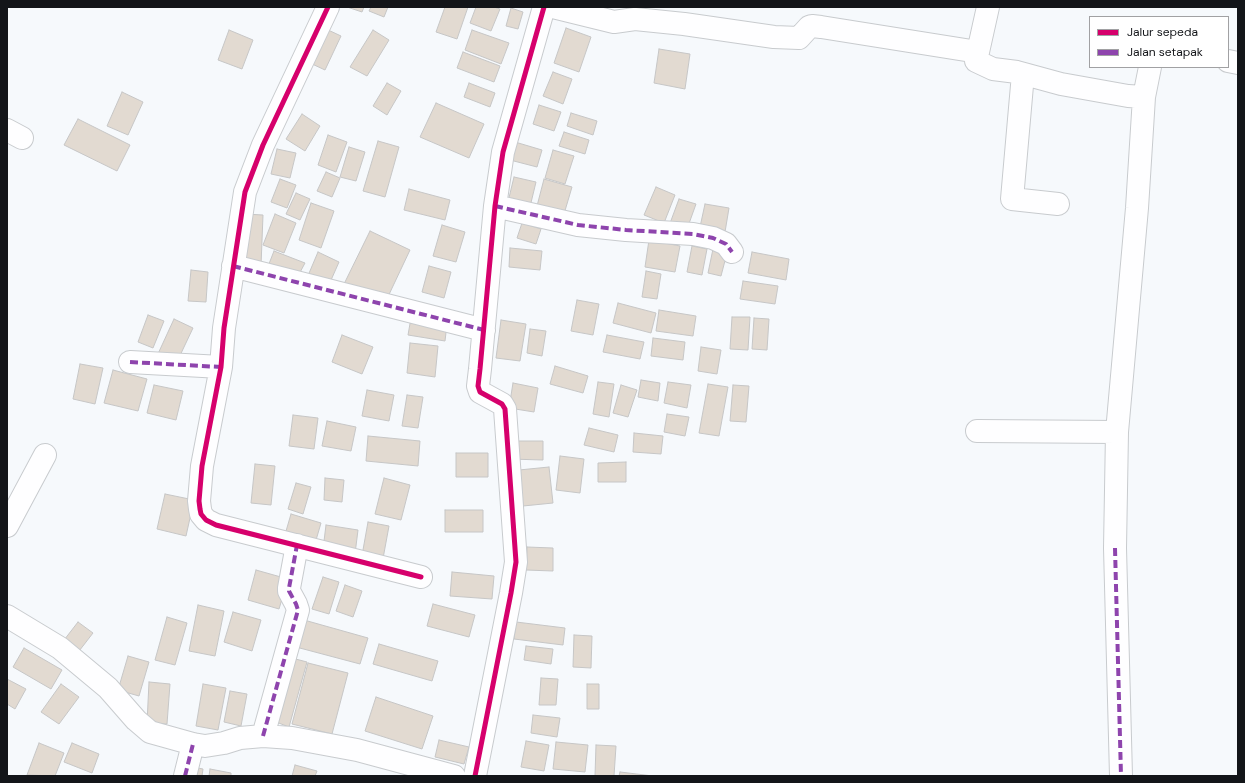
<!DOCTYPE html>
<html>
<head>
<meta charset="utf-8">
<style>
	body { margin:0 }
	#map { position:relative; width:1245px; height:783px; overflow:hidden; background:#f6f9fc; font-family:"DM Sans",sans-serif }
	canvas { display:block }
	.frame { position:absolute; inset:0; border:8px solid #131519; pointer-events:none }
	.legend { position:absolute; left:1089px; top:16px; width:140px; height:52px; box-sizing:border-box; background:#fff; border:1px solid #a1a1a3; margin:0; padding:5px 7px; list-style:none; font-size:12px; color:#131519 }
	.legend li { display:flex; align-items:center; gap:8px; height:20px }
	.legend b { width:20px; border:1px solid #a1a1a3 }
</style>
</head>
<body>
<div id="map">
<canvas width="1245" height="783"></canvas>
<div class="frame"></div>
<ul class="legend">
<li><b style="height:5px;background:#d6006c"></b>Jalur sepeda</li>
<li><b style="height:5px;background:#8e44ad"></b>Jalan setapak</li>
</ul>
</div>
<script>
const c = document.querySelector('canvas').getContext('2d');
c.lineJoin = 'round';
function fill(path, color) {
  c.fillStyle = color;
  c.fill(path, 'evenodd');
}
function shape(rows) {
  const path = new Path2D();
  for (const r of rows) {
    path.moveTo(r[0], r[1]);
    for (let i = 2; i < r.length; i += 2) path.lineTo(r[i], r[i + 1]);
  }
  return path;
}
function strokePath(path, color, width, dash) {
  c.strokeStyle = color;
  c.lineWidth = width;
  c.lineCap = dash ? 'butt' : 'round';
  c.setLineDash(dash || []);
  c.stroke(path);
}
const building = shape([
	[347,7,364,7,362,12,347,7],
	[371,7,388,7,384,17,369,11,371,7],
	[445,7,468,7,457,39,436,32,445,7],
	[476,7,494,7,500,9,491,31,470,23,476,7],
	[511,8,523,12,518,29,506,26,511,8],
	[566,28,591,37,579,72,554,63,566,28],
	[326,29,341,36,325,70,310,63,326,29],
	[229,30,253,40,242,69,218,60,229,30],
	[373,30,389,40,367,76,350,67,373,30],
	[472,30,509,43,501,64,465,50,472,30],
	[659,49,690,54,685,89,654,83,659,49],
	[463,52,500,66,494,82,457,68,463,52],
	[553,72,572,79,563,104,543,96,553,72],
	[387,83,401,91,387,115,373,106,387,83],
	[469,83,495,93,490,107,464,97,469,83],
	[122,92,143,102,128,135,107,126,122,92],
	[436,103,484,124,469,158,420,137,436,103],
	[539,105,561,112,554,131,533,124,539,105],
	[571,113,597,121,593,135,567,126,571,113],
	[302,114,320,126,305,151,286,139,302,114],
	[78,119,130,145,117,171,64,145,78,119],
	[564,132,589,140,585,154,559,146,564,132],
	[328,135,347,142,336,172,318,165,328,135],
	[378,141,399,147,385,197,363,191,378,141],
	[515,142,542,150,537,167,510,160,515,142],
	[349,147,365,152,356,181,340,177,349,147],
	[277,149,296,153,290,178,271,174,277,149],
	[553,150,574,156,565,184,545,178,553,150],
	[326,172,340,178,332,197,317,191,326,172],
	[514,177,536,182,529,211,507,206,514,177],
	[280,179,296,185,287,208,271,202,280,179],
	[544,179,572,187,564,214,537,206,544,179],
	[656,187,675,195,664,223,644,215,656,187],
	[409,189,450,200,445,220,404,210,409,189],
	[296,193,310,199,300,220,286,214,296,193],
	[679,199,696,204,686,232,669,226,679,199],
	[311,203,334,211,321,248,299,240,311,203],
	[705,204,729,208,725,232,700,227,705,204],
	[245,214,263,215,261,266,242,265,245,214],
	[275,214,296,223,284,253,263,245,275,214],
	[522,223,541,229,536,244,517,238,522,223],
	[442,225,465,232,456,262,433,256,442,225],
	[370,231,410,250,385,303,344,284,370,231],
	[649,240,680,246,675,272,645,267,649,240],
	[692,246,707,249,702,275,687,272,692,246],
	[510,248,542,251,540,270,509,267,510,248],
	[713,249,727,253,721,276,708,273,713,249],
	[274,251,305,263,297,278,267,269,274,251],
	[318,252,339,262,328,287,307,278,318,252],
	[752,252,789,259,786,280,748,273,752,252],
	[429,266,451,272,444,298,422,292,429,266],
	[191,270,208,272,206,302,188,301,191,270],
	[646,271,661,274,657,299,642,297,646,271],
	[743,281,778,286,775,304,740,299,743,281],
	[577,300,599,304,593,335,571,331,577,300],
	[618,303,656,313,651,333,613,323,618,303],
	[659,310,696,316,693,336,656,331,659,310],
	[148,315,164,321,153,348,138,342,148,315],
	[732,317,750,317,748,350,730,349,732,317],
	[411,318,447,324,445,341,408,335,411,318],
	[754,318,769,319,767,350,752,349,754,318],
	[174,319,193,328,176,364,157,356,174,319],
	[501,320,526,324,520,361,496,358,501,320],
	[530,329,546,331,542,356,527,353,530,329],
	[342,335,373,347,362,374,332,362,342,335],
	[607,335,644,342,640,359,603,352,607,335],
	[653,338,685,342,683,360,651,356,653,338],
	[410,343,438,346,435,377,407,373,410,343],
	[701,347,721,350,717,374,698,371,701,347],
	[80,364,103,368,95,404,73,399,80,364],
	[555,366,588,376,583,393,550,384,555,366],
	[113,370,147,379,138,411,104,403,113,370],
	[641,380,660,383,658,401,638,397,641,380],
	[598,382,614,384,609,417,593,414,598,382],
	[668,382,691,385,687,408,664,403,668,382],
	[513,383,538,388,534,412,509,408,513,383],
	[708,384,728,387,719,436,699,433,708,384],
	[154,385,183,391,176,420,147,413,154,385],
	[621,385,637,390,628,417,613,413,621,385],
	[733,385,749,386,746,422,730,421,733,385],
	[367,390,394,395,389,421,362,416,367,390],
	[407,395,423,397,418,428,402,426,407,395],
	[667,414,689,417,685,436,664,432,667,414],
	[293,415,318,418,314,449,289,446,293,415],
	[327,421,356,427,351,451,322,446,327,421],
	[589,428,618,435,614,452,584,445,589,428],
	[634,433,663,436,661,454,633,452,634,433],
	[368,436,420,441,418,466,366,461,368,436],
	[510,441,543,441,543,460,509,459,510,441],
	[456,453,488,453,488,477,456,477,456,453],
	[560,456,584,459,580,493,556,490,560,456],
	[626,462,626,482,598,482,598,463,626,462],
	[255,464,275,466,271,505,251,503,255,464],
	[549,467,553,503,523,506,519,470,549,467],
	[325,478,344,480,342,502,324,500,325,478],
	[384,478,410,485,401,520,375,514,384,478],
	[296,483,311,487,303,514,288,509,296,483],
	[165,494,194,500,186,536,157,529,165,494],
	[445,510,483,510,483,532,445,532,445,510],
	[291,514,321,523,314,547,284,538,291,514],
	[368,522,389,526,382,564,361,561,368,522],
	[326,525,358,530,355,554,323,549,326,525],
	[527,547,553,548,553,571,526,570,527,547],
	[256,570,288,579,279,609,248,600,256,570],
	[452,572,494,576,492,599,450,596,452,572],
	[323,577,339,582,329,614,312,609,323,577],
	[345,585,362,591,353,617,336,611,345,585],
	[433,604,475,615,469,637,427,626,433,604],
	[198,605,224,611,215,656,189,651,198,605],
	[233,612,261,620,252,651,224,642,233,612],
	[167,617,187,623,175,665,155,660,167,617],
	[304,620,368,638,360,664,296,647,304,620],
	[78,622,93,633,76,655,61,644,78,622],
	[516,622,565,628,563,645,514,639,516,622],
	[574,635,592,636,591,668,573,667,574,635],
	[379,644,438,661,432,681,373,664,379,644],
	[526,646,553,649,551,664,524,660,526,646],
	[24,648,62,670,51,689,13,667,24,648],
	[128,656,149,662,139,696,118,690,128,656],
	[288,657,307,662,289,727,271,720,288,657],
	[308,663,348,673,332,734,292,724,308,663],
	[541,678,558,679,556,705,539,705,541,678],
	[7,679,26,689,15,709,7,704,7,679],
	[149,682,170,684,167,724,147,723,149,682],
	[61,684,79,697,59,724,41,712,61,684],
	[203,684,226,688,218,730,196,726,203,684],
	[587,684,599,684,599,709,587,709,587,684],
	[230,691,247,694,241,726,224,722,230,691],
	[376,697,433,716,422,749,365,731,376,697],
	[533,715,560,718,557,737,531,733,533,715],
	[439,740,469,747,464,764,435,757,439,740],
	[526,741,549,745,544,771,521,767,526,741],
	[556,742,588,745,585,772,553,769,556,742],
	[39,743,64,753,55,776,27,775,39,743],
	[72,743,99,754,92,773,64,762,72,743],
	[596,745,616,746,614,776,595,776,596,745],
	[295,765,317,771,315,776,292,776,295,765],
	[193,767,203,769,202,776,191,776,193,767],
	[210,769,231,773,231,776,209,776,210,769],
	[620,772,653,776,619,776,620,772]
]);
const street = shape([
	[328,7,263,145,245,192,224,328,221,367,202,466,199,501,200,509,201,514,206,520,216,525,421,577],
	[553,7,614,22,635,19,684,24,774,37,799,38,809,27,812,26,821,27,978,52,976,61,993,69,1017,72,1061,84,1128,96,1144,97,1150,67],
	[978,52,988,7],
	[1228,61,1238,63],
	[1023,74,1012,199,1058,204],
	[7,130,22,138],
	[495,206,578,225,626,230,693,234,713,238,726,244,732,252],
	[233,266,484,330],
	[130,362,221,367],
	[977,431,1117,432],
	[7,526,45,455],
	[7,616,60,648,108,688,136,720,150,732,193,744,205,746,224,743,240,738,263,736,292,738,357,750,454,776],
	[263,736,298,610,296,604,289,591,289,588,297,545],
	[185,776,193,744],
	[475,776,511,593,516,562,505,409,502,404,480,392,478,386,480,369,495,206,503,152,544,7],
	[1121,776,1115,548,1117,432,1137,208,1144,97]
]);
const quiet = shape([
	[495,206,578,225,626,230,693,234,713,238,726,244,732,252],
	[233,266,484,330],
	[130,362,221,367],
	[1115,548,1121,776],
	[263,736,298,610,296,604,289,591,289,588,297,545],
	[185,776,193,744]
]);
const cycleway = shape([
	[328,7,263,145,245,192,224,328,221,367,202,466,199,501,200,509,201,514,206,520,216,525,421,577],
	[475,776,511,593,516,562,505,409,502,404,480,392,478,386,480,369,495,206,503,152,544,7]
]);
fill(building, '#e2dad1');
strokePath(building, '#c6c6c6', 1);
strokePath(street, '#c8cbce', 24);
strokePath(street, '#fefeff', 22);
strokePath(quiet, '#8e44ad', 4, [8, 4]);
strokePath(cycleway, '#d6006c', 5);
</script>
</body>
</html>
